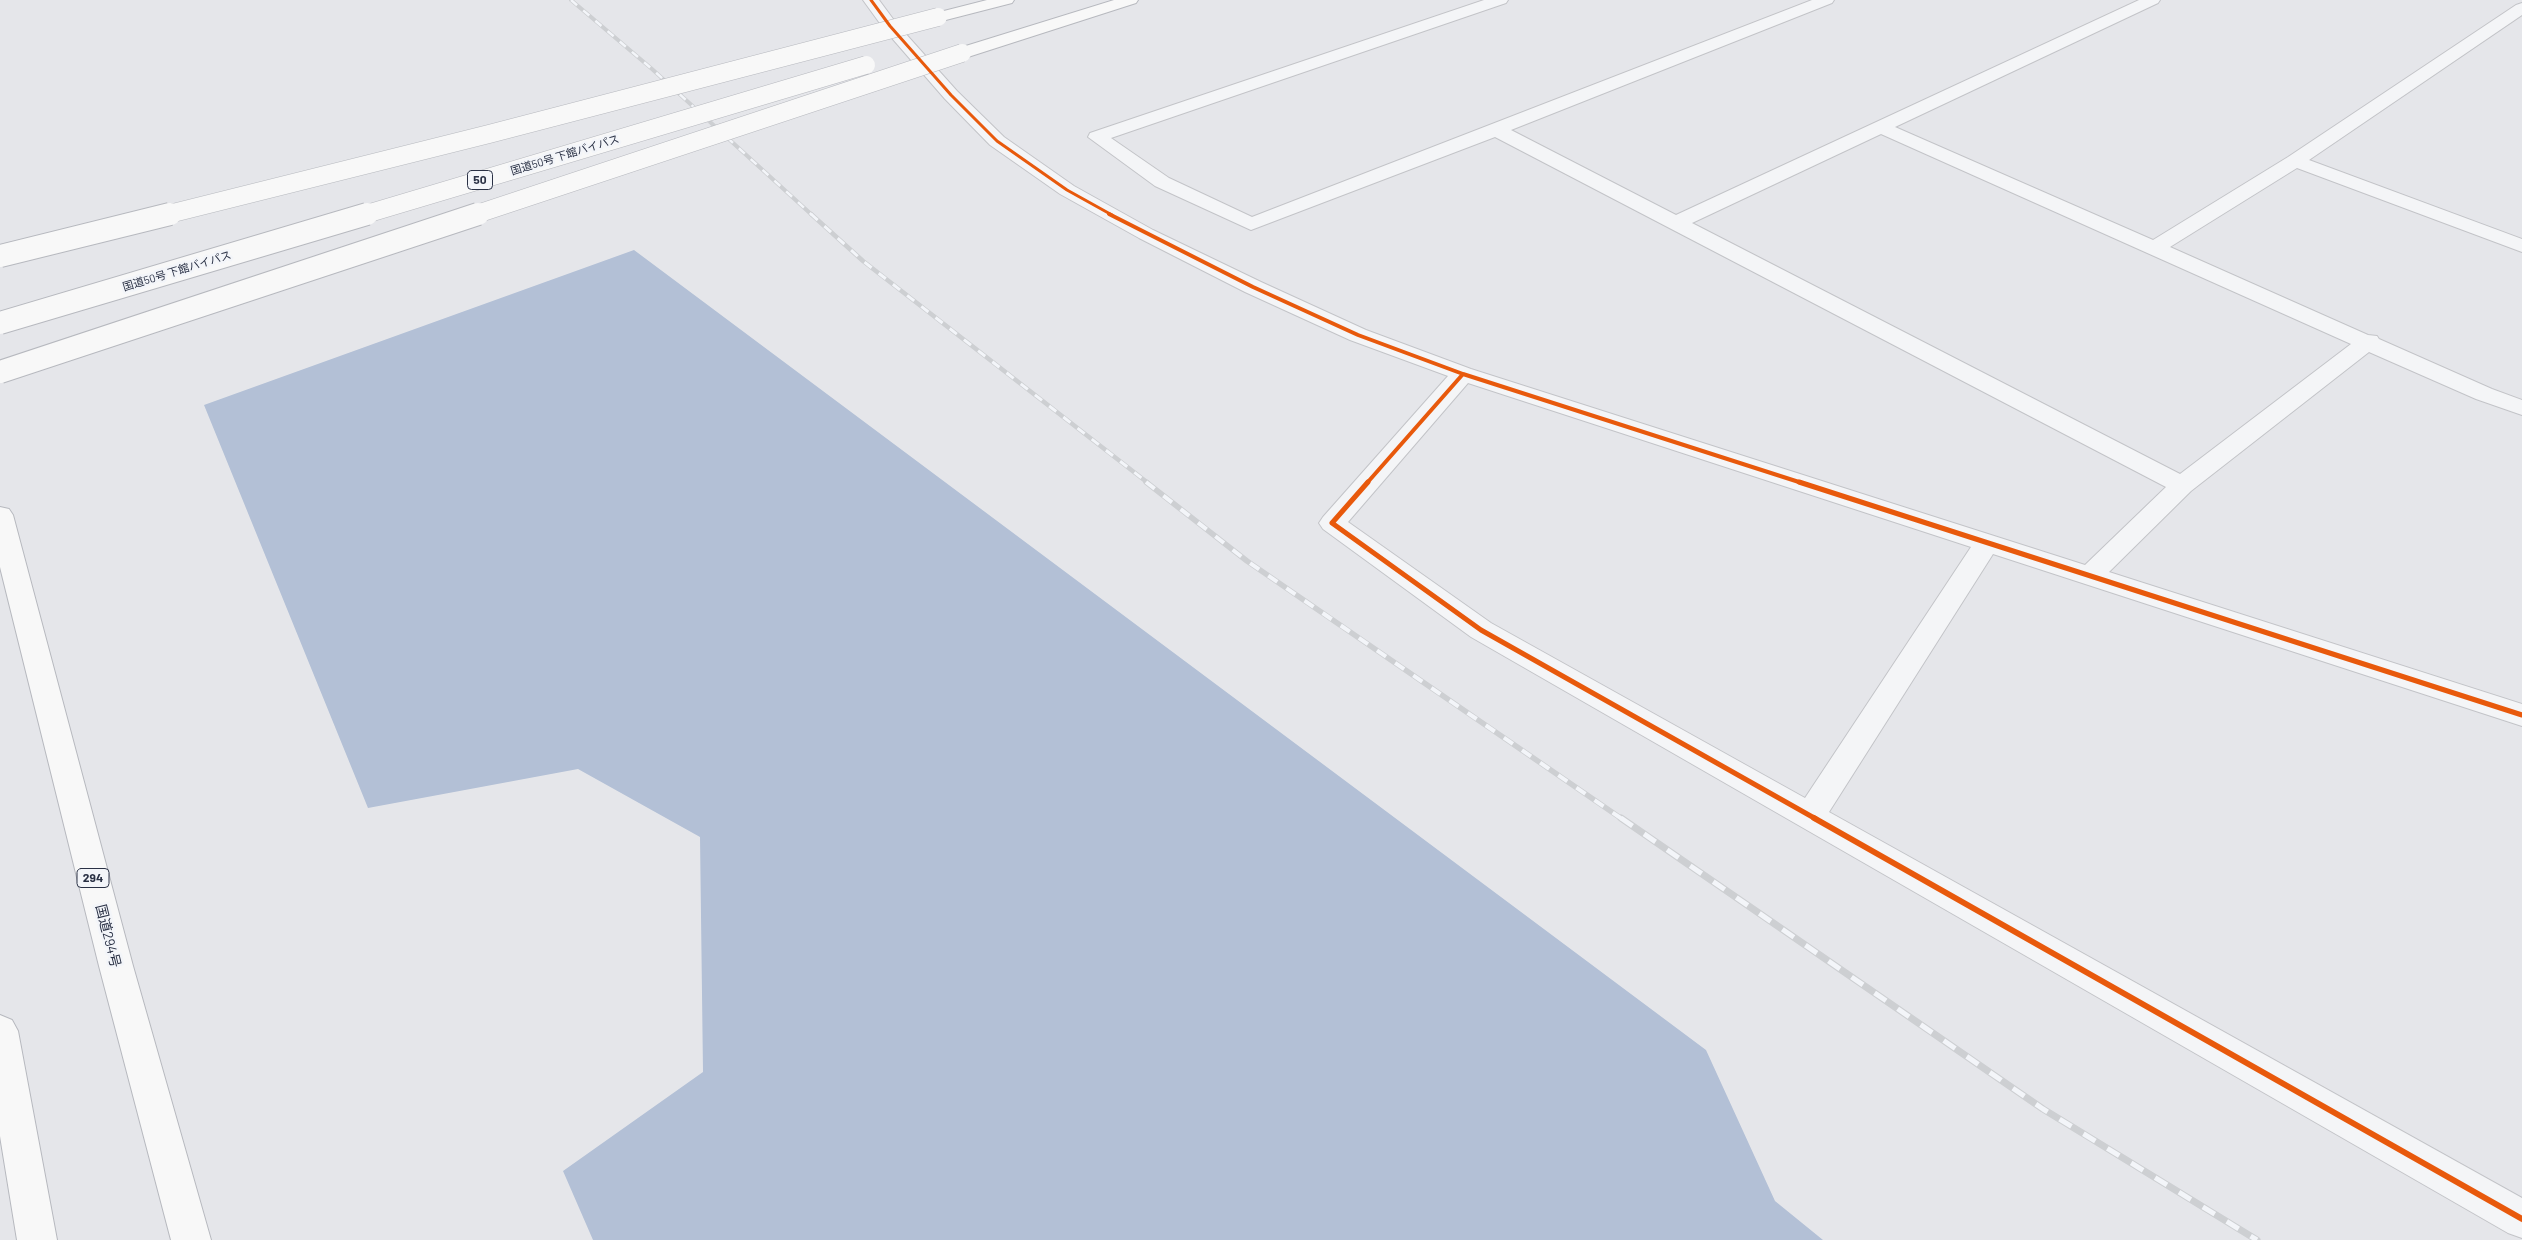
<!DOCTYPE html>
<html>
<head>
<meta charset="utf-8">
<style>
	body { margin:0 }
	canvas { display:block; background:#e5e6ea }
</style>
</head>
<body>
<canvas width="2522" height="1240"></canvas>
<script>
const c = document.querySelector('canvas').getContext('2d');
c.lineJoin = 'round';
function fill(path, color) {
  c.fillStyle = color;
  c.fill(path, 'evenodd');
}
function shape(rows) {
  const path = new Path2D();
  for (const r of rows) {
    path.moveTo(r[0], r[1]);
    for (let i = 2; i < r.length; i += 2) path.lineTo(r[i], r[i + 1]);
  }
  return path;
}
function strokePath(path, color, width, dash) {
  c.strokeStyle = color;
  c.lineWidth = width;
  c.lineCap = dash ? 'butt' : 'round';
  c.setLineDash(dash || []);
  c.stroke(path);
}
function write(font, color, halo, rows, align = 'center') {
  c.font = font + ' Barlow,"Noto Sans JP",sans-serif';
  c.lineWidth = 5;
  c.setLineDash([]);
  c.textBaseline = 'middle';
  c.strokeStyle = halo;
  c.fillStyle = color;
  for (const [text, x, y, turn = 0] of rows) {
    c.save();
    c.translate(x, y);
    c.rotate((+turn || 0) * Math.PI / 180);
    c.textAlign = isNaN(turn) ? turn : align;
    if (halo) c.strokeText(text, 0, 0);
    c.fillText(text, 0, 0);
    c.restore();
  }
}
const water = shape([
	[634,250,1706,1050,1775,1201,1823,1240,593,1240,563,1171,703,1072,700,837,578,769,368,808,204,405]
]);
const minor = shape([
	[863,0,879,0,896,23,957,91,1004,137,1074,186,1153,230,1261,282,1366,330,1471,369,2085,565,2166,487,1495,137,1251,230,1155,186,1088,137,1090,133,1484,0,1508,0,1506,3,1111,138,1169,178,1252,217,1812,0,1834,0,1832,3,1511,130,1676,215,2139,0,2160,0,2158,3,1895,127,2153,240,2288,157,2516,5,2522,3,2522,15,2309,160,2522,239,2522,252,2297,168,2170,247,2368,335,2377,336,2379,339,2492,389,2522,400,2522,415,2476,399,2369,352,2191,491,2109,572,2522,704,2522,726,1993,554,1829,812,2522,1198,2522,1238,2508,1233,1471,637,1323,529,1319,523,1323,517,1448,376,1350,340,1245,292,1139,238,1060,194,990,145,945,99,884,29,863,0],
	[1881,134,2351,344,2180,474,1692,223,1881,134],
	[1468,383,1971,547,1805,798,1491,623,1348,522,1468,383]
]);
const highway = shape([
	[987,0,1014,0,1012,3,938,22,930,17,932,14,987,0],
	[1114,0,1138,0,1136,3,968,57,962,58,956,57,954,53,956,49,1114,0],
	[0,507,9,509,13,515,133,966,211,1240,171,1240,99,966,0,567,0,507],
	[0,1015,12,1020,18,1031,57,1240,17,1240,0,1136,0,1015]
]);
const railFar3 = shape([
	[571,0,652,69,812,215]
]);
const railFar2 = shape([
	[811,214,863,261,1148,483]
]);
const railFar1 = shape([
	[1146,482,1247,561,1622,819]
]);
const rail = shape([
	[1621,818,2043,1109,2257,1240]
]);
const highwayBridgeFar1 = shape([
	[165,215,489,134,938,17],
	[363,215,866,65],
	[474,215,962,53]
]);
const highwayBridge = shape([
	[0,256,170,214],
	[0,323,367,214],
	[0,372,478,214]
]);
const cyclewayFar3 = shape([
	[871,0,890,26,951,95,997,141,1067,190,1112,215]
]);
const cyclewayFar2 = shape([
	[1109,214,1253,287,1358,335,1463,374,1802,483],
	[1367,483,1463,374]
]);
const cyclewayFar1 = shape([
	[1368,482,1332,523,1481,630,1816,819],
	[1799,482,2522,715]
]);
const cycleway = shape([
	[1814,818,2522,1219]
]);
const farStreetnames = [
	["国道50号 下館バイパス",565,155,-17],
	["国道50号 下館バイパス",177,271,-17]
];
const shields = [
	[480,180,25],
	[93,878,32]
];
const shieldNames = [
	["50",480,180],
	["294",93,878]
];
const streetNames = [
	["国道294号",108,936,76]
];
fill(water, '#b3c0d6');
strokePath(minor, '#c3c4c8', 2);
strokePath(highway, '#b7b9bf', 2);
fill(minor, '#f4f5f7');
fill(highway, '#f8f8f8');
strokePath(railFar3, '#cdcfd2', 4);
strokePath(railFar2, '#cdcfd2', 4.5);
strokePath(railFar1, '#cdcfd2', 5.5);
strokePath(rail, '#cdcfd2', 7);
strokePath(railFar3, '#f3f5f9', 2.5, [8]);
strokePath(railFar2, '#f3f5f9', 3, [9]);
strokePath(railFar1, '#f3f5f9', 4, [11]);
strokePath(rail, '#f3f5f9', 5, [14]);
strokePath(highwayBridgeFar1, '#b7b9bf', 19, []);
strokePath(highwayBridge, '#b7b9bf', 24, []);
strokePath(highwayBridgeFar1, '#f8f8f8', 18);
strokePath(highwayBridge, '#f8f8f8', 22);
strokePath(cyclewayFar3, '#e8590c', 3);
strokePath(cyclewayFar2, '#e8590c', 4);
strokePath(cyclewayFar1, '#e8590c', 5);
strokePath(cycleway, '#e8590c', 6);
write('11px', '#2a3145', '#f3f5f9', farStreetnames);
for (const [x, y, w] of shields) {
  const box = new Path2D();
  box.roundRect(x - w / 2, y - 9.5, w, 19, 4);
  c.fillStyle = '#f3f5f9';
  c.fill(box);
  strokePath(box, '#2a3145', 1);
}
write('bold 12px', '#2a3145', null, shieldNames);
write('14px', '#2a3145', '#f3f5f9', streetNames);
</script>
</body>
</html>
